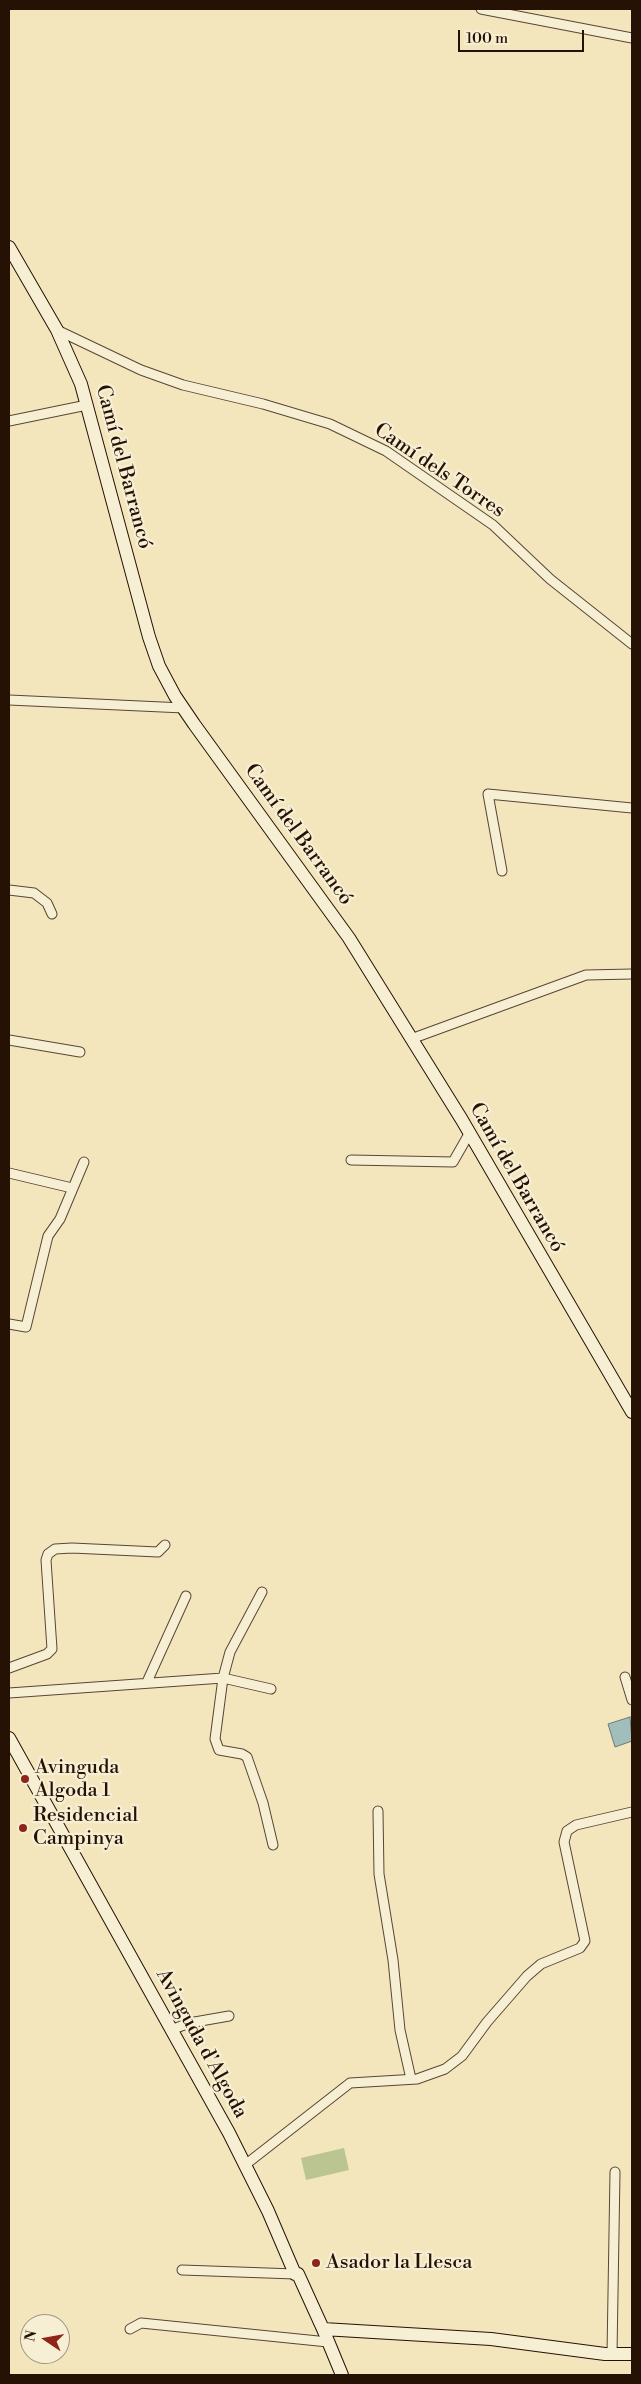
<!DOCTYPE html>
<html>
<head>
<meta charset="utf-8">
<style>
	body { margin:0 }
	#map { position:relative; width:641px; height:2384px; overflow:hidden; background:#f3e6bd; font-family:"Libre Bodoni",serif }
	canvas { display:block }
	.frame { position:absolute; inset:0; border:10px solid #261105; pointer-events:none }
	.north { position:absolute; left:20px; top:2314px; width:50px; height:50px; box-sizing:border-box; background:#f7efd4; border:1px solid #a39681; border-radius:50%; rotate:282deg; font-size:14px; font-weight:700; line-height:20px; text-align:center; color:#261105 }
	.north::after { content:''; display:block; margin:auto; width:18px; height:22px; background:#8f2418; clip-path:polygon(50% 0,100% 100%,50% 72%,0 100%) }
	.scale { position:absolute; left:458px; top:30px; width:126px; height:22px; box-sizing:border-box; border:2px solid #261105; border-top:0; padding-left:6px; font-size:15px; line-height:18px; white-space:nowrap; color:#261105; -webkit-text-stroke:4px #f7efd4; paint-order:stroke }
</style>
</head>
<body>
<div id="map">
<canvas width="641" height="2384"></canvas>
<div class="frame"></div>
<div class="north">N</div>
<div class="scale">100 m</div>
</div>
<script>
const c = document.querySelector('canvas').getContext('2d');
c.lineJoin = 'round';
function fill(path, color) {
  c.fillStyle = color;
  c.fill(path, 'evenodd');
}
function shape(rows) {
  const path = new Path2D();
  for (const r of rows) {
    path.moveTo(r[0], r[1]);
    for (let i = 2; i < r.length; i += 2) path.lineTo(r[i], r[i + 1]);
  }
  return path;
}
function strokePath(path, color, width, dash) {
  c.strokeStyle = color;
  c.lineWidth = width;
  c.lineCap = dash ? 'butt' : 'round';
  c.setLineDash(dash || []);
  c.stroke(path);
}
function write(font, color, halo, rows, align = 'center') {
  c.font = font + ' "Libre Bodoni",serif';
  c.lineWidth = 4.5;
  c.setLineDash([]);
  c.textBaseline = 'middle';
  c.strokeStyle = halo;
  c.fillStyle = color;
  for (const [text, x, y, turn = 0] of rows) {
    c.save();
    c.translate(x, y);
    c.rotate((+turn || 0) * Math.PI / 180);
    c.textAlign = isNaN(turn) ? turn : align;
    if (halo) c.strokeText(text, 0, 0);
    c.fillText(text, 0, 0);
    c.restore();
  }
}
const green = shape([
	[344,2148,349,2170,306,2180,301,2158]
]);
const water = shape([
	[630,1717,632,1741,615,1747,608,1724,630,1717]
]);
const street = shape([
	[481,9,632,38],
	[57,330,141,370,183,385,263,404,330,424,386,451,493,525,550,579,632,644],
	[9,421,87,405],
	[9,700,184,708],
	[502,871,488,794,632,808],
	[9,890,34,893,47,903,52,914],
	[411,1039,586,975,632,974],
	[9,1040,80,1052],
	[351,1160,453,1162,469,1134],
	[9,1173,72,1188],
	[9,1324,26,1327,48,1236,60,1219,84,1162],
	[262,1592,230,1652,223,1678,215,1739,219,1750,242,1754,247,1757,263,1803,273,1845],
	[9,1668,47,1654,52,1649,46,1560,48,1554,55,1549,72,1548,158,1552,165,1545],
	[625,1677,632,1700],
	[147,1682,186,1596],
	[9,1693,223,1678,271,1689],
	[378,1811,379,1874,393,1960,400,2030,411,2079],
	[171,2030,189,2023,229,2016],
	[245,2165,350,2083,417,2079,445,2069,462,2056,487,2022,527,1976,541,1964,580,1948,585,1941,564,1842,567,1831,576,1825,632,1812],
	[182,2270,295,2274],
	[130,2329,141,2323,328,2342],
	[612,2354,615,2172]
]);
const secondary = shape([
	[9,247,57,330,81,384,149,637,159,666,175,696,194,724,349,938,462,1120,632,1412],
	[9,1738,229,2133,268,2211,295,2274,298,2274,323,2329,342,2375],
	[323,2329,491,2339,605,2354,632,2354]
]);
const markers = [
	[25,1779,5,"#8f2418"],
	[23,1828,5,"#8f2418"],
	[316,2263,5,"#8f2418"]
];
const streetNames = [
	["Camí del Barrancó",123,467,75],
	["Camí dels Torres",439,471,34],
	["Camí del Barrancó",298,835,54],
	["Camí del Barrancó",516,1178,60],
	["Avinguda d'Algoda",201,2044,61]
];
const poiNames = [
	["Avinguda",35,1768],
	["Algoda 1",35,1791],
	["Residencial",33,1816],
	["Campinya",33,1839],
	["Asador la Llesca",326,2263]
];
fill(green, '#bac592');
fill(water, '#a1bdbc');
strokePath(water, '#707873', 1);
strokePath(street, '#594633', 11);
strokePath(secondary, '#261105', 14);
strokePath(street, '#f7efd4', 9);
strokePath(secondary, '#f7efd4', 12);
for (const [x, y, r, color] of markers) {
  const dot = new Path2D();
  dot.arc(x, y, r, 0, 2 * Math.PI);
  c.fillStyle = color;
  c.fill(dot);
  strokePath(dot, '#f7efd4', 2);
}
write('20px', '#261105', '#f7efd4', streetNames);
write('20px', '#261105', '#f7efd4', poiNames, 'left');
</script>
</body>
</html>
